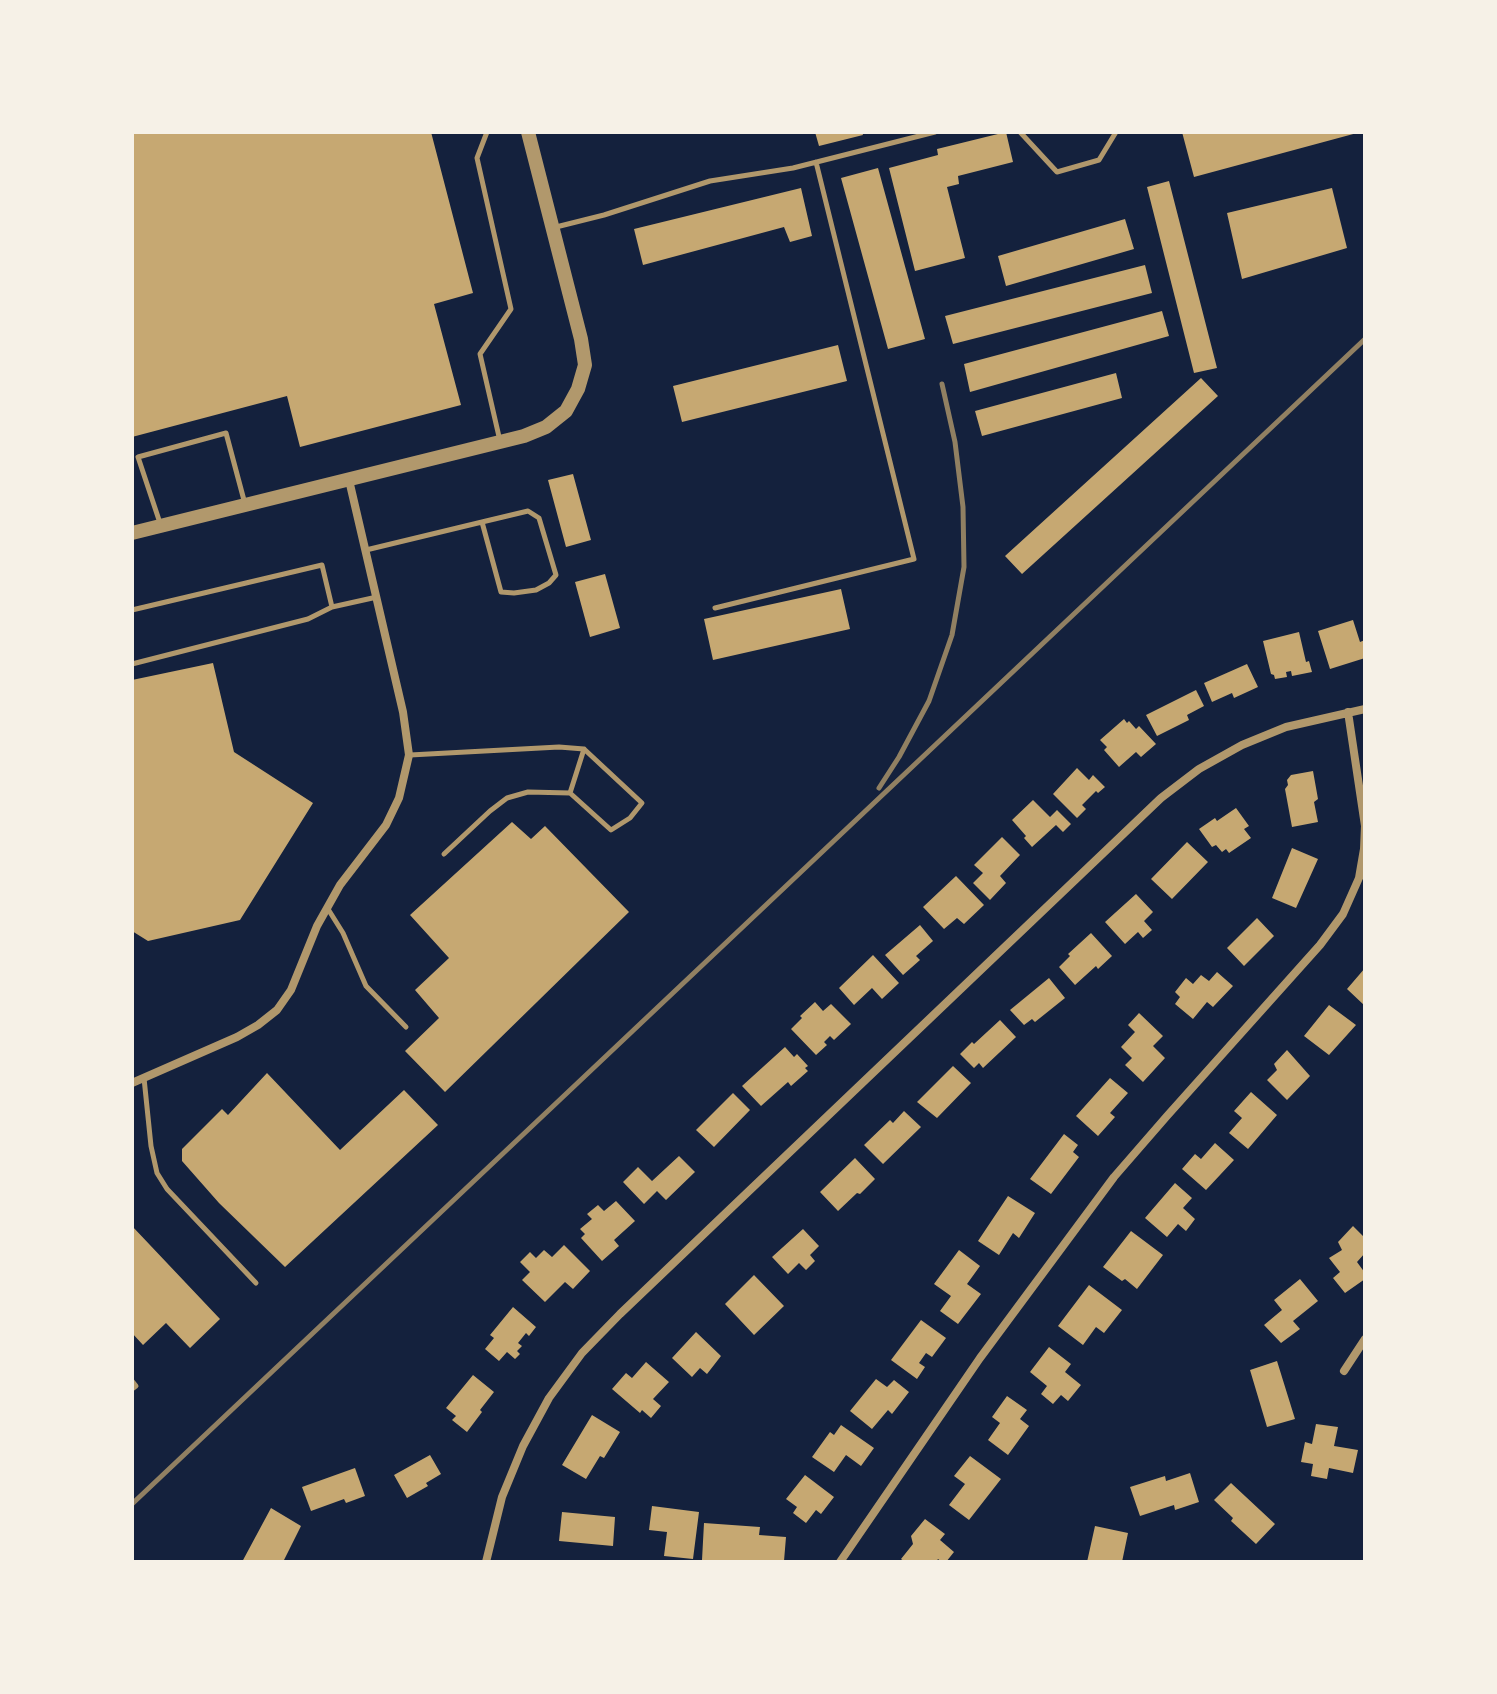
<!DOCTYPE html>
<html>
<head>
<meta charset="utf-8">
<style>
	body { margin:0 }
	#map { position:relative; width:1497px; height:1694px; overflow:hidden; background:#14213d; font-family:"Fira Sans",sans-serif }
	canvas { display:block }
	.frame { position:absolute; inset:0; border:134px solid #f6f1e7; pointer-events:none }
</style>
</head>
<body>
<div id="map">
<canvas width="1497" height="1694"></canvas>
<div class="frame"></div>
</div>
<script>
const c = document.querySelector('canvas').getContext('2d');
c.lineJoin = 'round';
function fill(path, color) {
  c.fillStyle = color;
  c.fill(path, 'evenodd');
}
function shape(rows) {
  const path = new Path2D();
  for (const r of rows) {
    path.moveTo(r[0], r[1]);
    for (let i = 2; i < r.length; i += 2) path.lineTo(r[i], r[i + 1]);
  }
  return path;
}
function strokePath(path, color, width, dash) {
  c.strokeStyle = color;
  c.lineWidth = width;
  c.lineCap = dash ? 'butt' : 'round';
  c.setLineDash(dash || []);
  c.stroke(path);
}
const building = shape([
	[132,132,431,132,473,293,434,304,461,405,300,447,287,396,132,437],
	[815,132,862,132,863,135,819,146],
	[1006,132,1013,162,958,176,959,184,947,187,965,258,915,271,889,168,938,155,937,149],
	[1182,132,1357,132,1357,133,1194,177],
	[878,168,925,339,888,349,841,178],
	[1169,181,1217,368,1194,373,1147,187],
	[801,188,812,236,790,242,784,227,643,265,634,229],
	[1332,188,1347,248,1242,279,1227,213],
	[1125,219,1134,249,1006,286,998,256],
	[1145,265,1152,293,953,344,945,316],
	[1162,311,1169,336,970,392,964,364],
	[838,345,847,381,682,422,673,386],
	[1116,373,1122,398,982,436,975,411],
	[1201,378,1218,396,1022,574,1005,556],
	[573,474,591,540,566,547,548,480],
	[605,574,620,628,590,637,575,582],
	[841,589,850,629,713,660,704,619],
	[1353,620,1360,642,1365,640,1365,658,1330,669,1318,631],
	[1299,632,1306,662,1309,661,1312,672,1292,676,1291,671,1286,672,1287,677,1275,679,1274,675,1271,674,1263,641],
	[213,663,234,752,313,803,240,920,148,941,132,931,132,680],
	[1247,664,1258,687,1234,698,1232,693,1212,702,1204,683],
	[1196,690,1204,706,1187,715,1189,720,1157,736,1146,715],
	[1124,719,1127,723,1129,721,1136,729,1139,726,1156,744,1141,757,1136,752,1119,767,1104,750,1107,747,1100,740],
	[1077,768,1089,780,1093,775,1105,787,1098,793,1096,791,1082,805,1086,809,1077,818,1053,794],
	[1313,771,1318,799,1314,802,1318,822,1292,827,1285,789,1288,785,1287,780,1291,775],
	[1033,800,1050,817,1057,810,1071,824,1063,832,1056,825,1032,847,1024,838,1026,836,1012,820],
	[1236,808,1249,826,1244,829,1251,838,1229,853,1226,849,1222,852,1216,845,1212,847,1199,829,1215,818,1217,821],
	[512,822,531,839,545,826,629,912,445,1092,405,1051,439,1018,415,990,449,958,410,915],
	[1002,837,1020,855,1000,876,1006,883,990,900,973,883,983,873,974,865],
	[1187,842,1208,862,1172,899,1151,879],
	[1292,848,1318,859,1296,908,1272,898],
	[956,876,984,905,964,924,957,918,944,929,923,907],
	[1136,894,1153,912,1144,921,1152,930,1143,938,1138,932,1125,944,1105,922],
	[1257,918,1274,936,1244,966,1227,948],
	[920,925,933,941,916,956,920,960,903,975,885,955],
	[1091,933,1112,956,1098,969,1096,966,1075,985,1059,967,1070,956,1068,954],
	[873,955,899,983,882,999,872,988,854,1005,839,988],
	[1365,968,1365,1006,1347,989],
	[1217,972,1233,986,1213,1007,1207,1002,1193,1019,1175,1004,1180,997,1175,992,1186,978,1193,984,1201,975,1209,981],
	[1049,978,1065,998,1035,1022,1032,1019,1024,1025,1010,1010],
	[815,1002,823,1011,831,1004,851,1024,834,1040,830,1036,824,1042,827,1045,816,1055,791,1029,802,1018,800,1016],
	[1329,1005,1356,1025,1329,1055,1304,1036],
	[1139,1013,1163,1036,1153,1046,1165,1058,1143,1082,1125,1065,1132,1058,1121,1047,1135,1032,1128,1025],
	[1000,1020,1016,1037,983,1068,979,1063,974,1068,960,1054,972,1042,974,1044],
	[785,1047,794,1057,797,1054,808,1066,805,1068,808,1071,791,1086,788,1082,761,1106,742,1086],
	[1287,1050,1310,1076,1287,1100,1267,1080,1277,1070,1274,1064],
	[953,1066,971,1083,937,1118,917,1102],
	[267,1073,340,1150,404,1090,438,1125,285,1267,219,1203,182,1161,182,1149,222,1109,228,1115],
	[1110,1078,1128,1093,1110,1113,1115,1117,1098,1136,1076,1116],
	[1251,1092,1277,1115,1248,1149,1229,1133,1242,1118,1234,1111],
	[733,1093,750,1110,714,1147,696,1130],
	[904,1111,921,1127,883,1164,864,1145,890,1120,893,1123],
	[1064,1134,1078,1145,1073,1152,1079,1157,1051,1194,1030,1179],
	[1215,1143,1234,1160,1206,1190,1182,1169,1195,1154,1201,1159],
	[679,1156,695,1172,666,1200,657,1191,644,1204,623,1182,638,1167,652,1181],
	[855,1158,875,1179,860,1194,857,1193,838,1211,820,1192],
	[1175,1183,1192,1198,1183,1208,1195,1219,1186,1231,1178,1224,1167,1237,1145,1218],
	[1008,1196,1035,1213,1019,1238,1013,1233,999,1255,978,1241],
	[616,1201,635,1221,614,1240,619,1246,602,1261,581,1238,585,1234,580,1229,592,1219,587,1214,598,1205,604,1211],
	[132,1226,220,1319,190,1348,166,1323,143,1345,132,1333],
	[1353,1226,1365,1238,1365,1253,1357,1262,1365,1273,1365,1279,1345,1293,1333,1278,1340,1272,1329,1258,1342,1250,1338,1242],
	[803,1229,819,1246,810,1255,815,1261,806,1270,799,1263,788,1274,772,1257],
	[1131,1231,1163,1255,1137,1289,1125,1279,1122,1281,1103,1267],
	[564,1245,590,1271,573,1289,565,1282,545,1302,522,1280,530,1272,520,1262,530,1252,536,1258,544,1250,552,1257],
	[959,1250,980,1266,967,1284,981,1294,958,1324,940,1311,951,1296,934,1284],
	[754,1275,784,1306,754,1335,725,1304],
	[1300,1279,1318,1301,1293,1321,1300,1329,1281,1343,1264,1325,1282,1310,1274,1300],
	[1089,1285,1122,1310,1104,1333,1096,1327,1083,1345,1058,1326],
	[513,1307,536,1327,529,1336,526,1333,518,1343,522,1346,517,1351,520,1354,515,1359,507,1352,499,1361,485,1349,494,1338,490,1335],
	[921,1320,946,1338,932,1357,926,1353,919,1363,925,1367,917,1379,891,1360],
	[696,1332,721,1356,707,1374,700,1368,692,1377,672,1358],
	[1049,1347,1071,1364,1065,1372,1081,1385,1068,1401,1061,1395,1053,1404,1041,1394,1047,1386,1030,1372],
	[1277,1361,1295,1419,1267,1427,1250,1370],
	[646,1362,669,1382,653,1399,661,1406,651,1418,642,1410,640,1413,612,1389,626,1373,632,1378],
	[473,1375,494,1392,480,1410,482,1412,467,1432,452,1420,456,1416,446,1408],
	[876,1379,887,1387,894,1380,909,1392,892,1414,888,1410,872,1429,850,1411],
	[1007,1396,1027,1410,1020,1419,1029,1426,1008,1455,988,1440,1000,1423,992,1417],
	[592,1415,620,1432,604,1458,600,1456,586,1479,562,1465],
	[1316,1424,1338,1427,1334,1446,1358,1450,1353,1473,1329,1468,1327,1479,1311,1476,1313,1464,1301,1462,1305,1442,1312,1444],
	[841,1425,874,1448,861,1466,846,1455,834,1472,812,1457,830,1432,834,1435],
	[430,1455,441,1474,426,1483,428,1486,407,1498,394,1475],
	[970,1456,1001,1479,969,1520,949,1505,965,1484,954,1476],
	[355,1468,365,1496,346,1503,344,1499,311,1511,302,1487],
	[1190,1473,1199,1502,1175,1510,1174,1505,1140,1516,1130,1487,1165,1476,1166,1481],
	[805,1475,834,1497,821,1514,816,1510,806,1523,793,1513,797,1507,786,1499],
	[1231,1483,1275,1524,1256,1544,1231,1521,1233,1518,1214,1500],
	[652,1506,699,1512,693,1559,664,1556,667,1532,649,1530],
	[271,1508,301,1526,283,1562,242,1562],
	[562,1512,615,1517,613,1546,559,1541],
	[925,1519,945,1534,940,1540,954,1552,946,1562,942,1562,938,1559,936,1562,905,1562,901,1559,913,1544,911,1536],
	[704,1523,760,1527,759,1535,786,1537,784,1561,756,1560,756,1562,734,1562,702,1560],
	[1095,1526,1128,1533,1122,1562,1087,1562]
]);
const service = shape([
	[487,132,477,158,511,309,480,354,500,441],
	[1020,132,1057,172,1099,160,1116,132],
	[556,227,604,215,710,181,793,168,935,132],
	[160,523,138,457,226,433,245,504],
	[366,550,482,522,528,511,539,518,556,575,549,583,536,590,514,593,501,592,482,522],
	[715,608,914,559,816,162],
	[132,610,322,565,332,607,377,597],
	[132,664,308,619,332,607],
	[410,755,559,747,584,749,642,803,630,818,611,830,570,793,528,792,507,798,490,811,444,854],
	[570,793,584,749],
	[328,909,343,933,366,986,406,1027],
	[144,1078,151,1146,157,1173,167,1189,256,1283],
	[132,1381,136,1386,132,1389]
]);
const minor = shape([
	[132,1083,237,1037,258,1025,277,1010,291,990,317,926,340,885,386,825,399,798,409,755,403,712,349,480],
	[1344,1371,1365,1339],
	[486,1562,502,1497,523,1446,549,1398,582,1353,620,1314,1161,798,1199,769,1242,745,1286,727,1365,709],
	[840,1562,980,1358,1114,1177,1167,1116,1320,945,1343,914,1359,878,1364,849,1365,826,1348,712]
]);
const tertiary = shape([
	[132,533,524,436,546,427,566,411,578,389,585,365,581,339,528,132]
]);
const rail = shape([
	[879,788,899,757,929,701,952,635,964,567,963,507,955,442,942,384],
	[132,1504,1365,339]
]);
fill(building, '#c6a872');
strokePath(service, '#b1986c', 5);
strokePath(minor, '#b1986c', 8);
strokePath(tertiary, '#b1986c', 14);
strokePath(rail, '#918062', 5);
</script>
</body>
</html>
